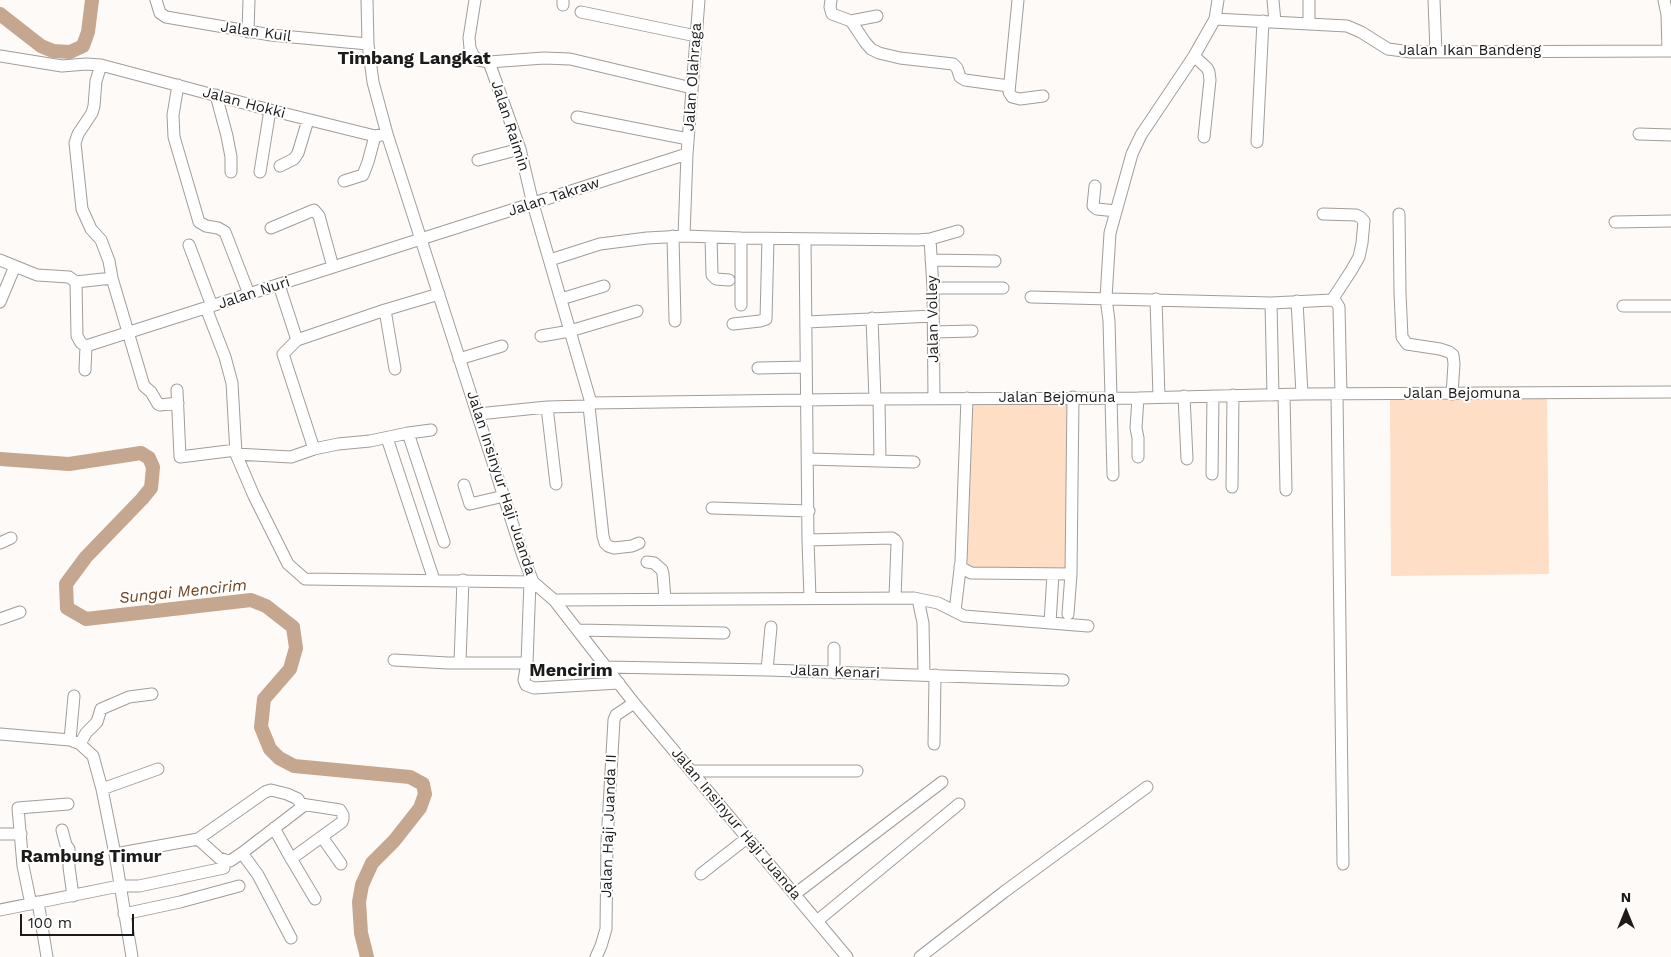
<!DOCTYPE html>
<html>
<head>
<meta charset="utf-8">
<style>
	body { margin:0 }
	#map { position:relative; width:1671px; height:957px; overflow:hidden; background:#fefaf7; font-family:"Work Sans",sans-serif }
	canvas { display:block }
	.north { position:absolute; left:1601px; top:887px; width:50px; height:50px; -webkit-text-stroke:4px #fff; paint-order:stroke; rotate:0deg; font-size:14px; font-weight:700; line-height:20px; text-align:center; color:#1c1b1a }
	.north::after { content:''; display:block; margin:auto; width:18px; height:22px; background:#1c1b1a; clip-path:polygon(50% 0,100% 100%,50% 72%,0 100%) }
	.scale { position:absolute; left:20px; top:914px; width:114px; height:22px; box-sizing:border-box; border:2px solid #1c1b1a; border-top:0; padding-left:6px; font-size:15px; line-height:18px; white-space:nowrap; color:#1c1b1a; -webkit-text-stroke:4px #fff; paint-order:stroke }
</style>
</head>
<body>
<div id="map">
<canvas width="1671" height="957"></canvas>
<div class="north">N</div>
<div class="scale">100 m</div>
</div>
<script>
const c = document.querySelector('canvas').getContext('2d');
c.lineJoin = 'round';
function fill(path, color) {
  c.fillStyle = color;
  c.fill(path, 'evenodd');
}
function shape(rows) {
  const path = new Path2D();
  for (const r of rows) {
    path.moveTo(r[0], r[1]);
    for (let i = 2; i < r.length; i += 2) path.lineTo(r[i], r[i + 1]);
  }
  return path;
}
function strokePath(path, color, width, dash) {
  c.strokeStyle = color;
  c.lineWidth = width;
  c.lineCap = dash ? 'butt' : 'round';
  c.setLineDash(dash || []);
  c.stroke(path);
}
function write(font, color, halo, rows, align = 'center') {
  c.font = font + ' "Work Sans",sans-serif';
  c.lineWidth = 4;
  c.setLineDash([]);
  c.textBaseline = 'middle';
  c.strokeStyle = halo;
  c.fillStyle = color;
  for (const [text, x, y, turn = 0] of rows) {
    c.save();
    c.translate(x, y);
    c.rotate((+turn || 0) * Math.PI / 180);
    c.textAlign = isNaN(turn) ? turn : align;
    if (halo) c.strokeText(text, 0, 0);
    c.fillText(text, 0, 0);
    c.restore();
  }
}
const green = shape([
	[1547,399,1549,574,1391,576,1390,400],
	[969,402,1069,403,1067,570,967,569]
]);
const river = shape([
	[0,14,41,46,53,51,70,52,83,46,88,32,92,0],
	[0,459,69,464,141,453,149,458,153,467,151,488,142,499,86,557,66,584,67,608,86,619,251,600,266,606,293,627,296,648,290,669,264,699,261,727,270,749,279,758,294,766,410,777,423,784,425,794,420,808,394,841,372,863,362,885,359,902,361,933,367,957]
]);
const minor = shape([
	[156,0,160,13,166,17,271,35,368,44],
	[367,0,368,44,373,82,387,134,523,556,533,582,554,600,634,703,847,957],
	[475,0,469,38,470,48,473,55,478,60,489,62,544,58,570,59,692,88],
	[831,0,830,7,832,14,851,21,865,42,871,49,879,53,900,58,953,64,957,68,960,77,965,80,1009,86],
	[1018,0,1009,92,1012,97,1020,99,1043,96],
	[1273,0,1275,22],
	[1434,0,1436,52],
	[1664,0,1667,15,1668,51],
	[563,5,563,0],
	[581,12,696,36],
	[1215,19,1347,26,1361,32,1388,49,1411,52,1671,51],
	[851,21,877,16],
	[1309,23,1309,0],
	[248,32,249,0],
	[0,56,62,66,86,64,101,65,270,110,375,136,387,134],
	[1194,56,1207,68,1209,72,1210,80,1204,137],
	[489,62,520,149,533,204,591,403],
	[101,65,96,81,94,106,92,113,78,134,75,143,82,209,91,229,101,240,109,261,112,278,144,386,151,392,158,404,160,405,178,403],
	[178,85,173,115,174,137,199,222,206,226,218,228,225,232,249,294],
	[216,95,227,136,231,157,231,172],
	[577,117,688,139],
	[1639,134,1671,135],
	[1257,142,1263,21],
	[478,160,520,149],
	[280,166,294,159,298,153,308,120],
	[260,172,270,110],
	[344,181,363,175,368,162,375,136],
	[1095,186,1093,206,1097,209,1116,211],
	[1323,214,1356,215,1360,217,1364,221,1362,243,1359,257,1351,271,1332,300],
	[1399,214,1400,293,1402,337,1407,344,1440,349,1449,352,1453,355,1454,364,1452,394],
	[1615,222,1671,221],
	[271,228,314,210,319,216,333,267],
	[673,236,675,321],
	[684,236,687,154,699,0],
	[711,237,712,275,716,279,729,280],
	[805,239,808,540,810,598],
	[930,239,933,288,934,399],
	[189,245,212,306],
	[0,260,37,275,69,277,76,282,77,336,81,343,86,346],
	[550,260,600,244,647,238,684,236,741,238,918,240,930,239,958,231],
	[931,260,995,261],
	[76,282,112,278],
	[279,285,297,340],
	[933,288,1003,288],
	[1031,297,1271,303,1332,300,1336,302,1339,307,1341,394],
	[561,299,604,286],
	[1156,299,1159,397],
	[1297,301,1302,394],
	[0,302,15,266],
	[1271,303,1273,395],
	[741,305,741,238],
	[1623,306,1671,306],
	[206,308,225,357,232,383,236,454,254,496,288,564,305,579,533,582],
	[385,310,395,369],
	[872,318,875,399],
	[807,322,933,316],
	[733,324,760,321,766,319,768,239],
	[934,332,972,331],
	[541,336,570,331,637,311],
	[86,346,687,154],
	[459,359,502,346],
	[758,368,806,367],
	[85,370,86,346],
	[177,390,180,457,236,450],
	[1337,394,1343,864],
	[1284,395,1286,490],
	[1184,396,1187,459],
	[1138,398,1136,428,1138,438,1138,457],
	[879,399,880,461],
	[589,406,603,536,605,543,608,546,614,548,632,546,639,543],
	[547,407,556,484],
	[478,414,547,407,589,406,591,403,875,399,1138,398,1302,394,1671,392],
	[408,433,444,542],
	[387,438,434,580],
	[314,449,283,354,297,340,385,310,439,294],
	[236,454,291,457,314,449,338,444,370,441,408,433,431,430],
	[808,459,914,462],
	[1212,474,1213,396],
	[1113,475,1109,321,1106,298,1110,233,1132,154,1141,135,1194,56,1215,19,1218,0],
	[464,485,470,504,504,496],
	[1232,487,1233,395],
	[712,508,809,511],
	[808,540,892,538,895,540,897,543,895,598],
	[0,543,11,538],
	[647,562,654,563,662,570,663,574,665,599],
	[960,567,971,573,1071,574],
	[530,581,527,663,524,680,526,685,534,688,619,683],
	[918,599,923,623,924,674],
	[554,600,914,598,938,603,964,616,1088,626],
	[955,611,961,561,967,398],
	[1068,614,1071,574,1073,397],
	[0,619,20,612],
	[1050,623,1053,574],
	[579,630,724,633],
	[394,660,448,663,527,663],
	[460,662,463,580],
	[606,667,767,670,1063,680],
	[767,670,771,627],
	[834,673,834,648],
	[0,734,70,740,80,744,93,756,102,789,115,854,132,957],
	[70,740,74,696],
	[80,744,86,733,97,722,101,709,129,697,152,694],
	[934,744,935,675],
	[692,771,857,771],
	[102,789,158,769],
	[274,828,289,855,315,899],
	[62,830,66,845,69,849,69,867,73,896],
	[0,834,21,834],
	[322,837,341,864],
	[198,839,219,858,225,860,230,861,242,853,258,875,291,938],
	[115,854,198,839,265,792,271,790,287,794,298,799,302,807,242,853],
	[291,859,342,822,343,819,343,815,340,810,301,804],
	[701,874,747,838],
	[795,894,942,782],
	[38,902,47,957],
	[31,904,23,866,18,808,68,804],
	[0,910,119,886,139,886,224,868],
	[124,914,180,902,239,886],
	[817,921,959,804],
	[596,957,601,946,606,929,607,841,614,720,616,715,634,703],
	[920,957,1004,892,1147,787]
]);
const streetNames = [
	["Jalan Kuil",256,32,8],
	["Jalan Ikan Bandeng",1470,51],
	["Jalan Olahraga",693,77,-86],
	["Jalan Hokki",244,103,15],
	["Jalan Raimin",510,126,72],
	["Jalan Takraw",554,197,-18],
	["Jalan Nuri",254,293,-18],
	["Jalan Volley",933,319,-91],
	["Jalan Bejomuna",1462,394],
	["Jalan Bejomuna",1057,398],
	["Jalan Insinyur Haji Juanda",501,483,72],
	["Jalan Kenari",835,672,2],
	["Jalan Insinyur Haji Juanda",736,824,50],
	["Jalan Haji Juanda II",609,826,-88]
];
const waterNames = [
	["Sungai Mencirim",183,592,-6]
];
const quarterNames = [
	["Timbang Langkat",414,59],
	["Mencirim",571,671],
	["Rambung Timur",91,857]
];
fill(green, '#fedec5');
strokePath(river, '#c5a68e', 14);
strokePath(minor, '#a09d9a', 13);
strokePath(minor, '#fff', 11);
write('15px', '#1c1b1a', '#fff', streetNames);
write('italic 16px', '#6f441e', '#fff', waterNames);
write('bold 18px', '#1c1b1a', '#fff', quarterNames);
</script>
</body>
</html>
